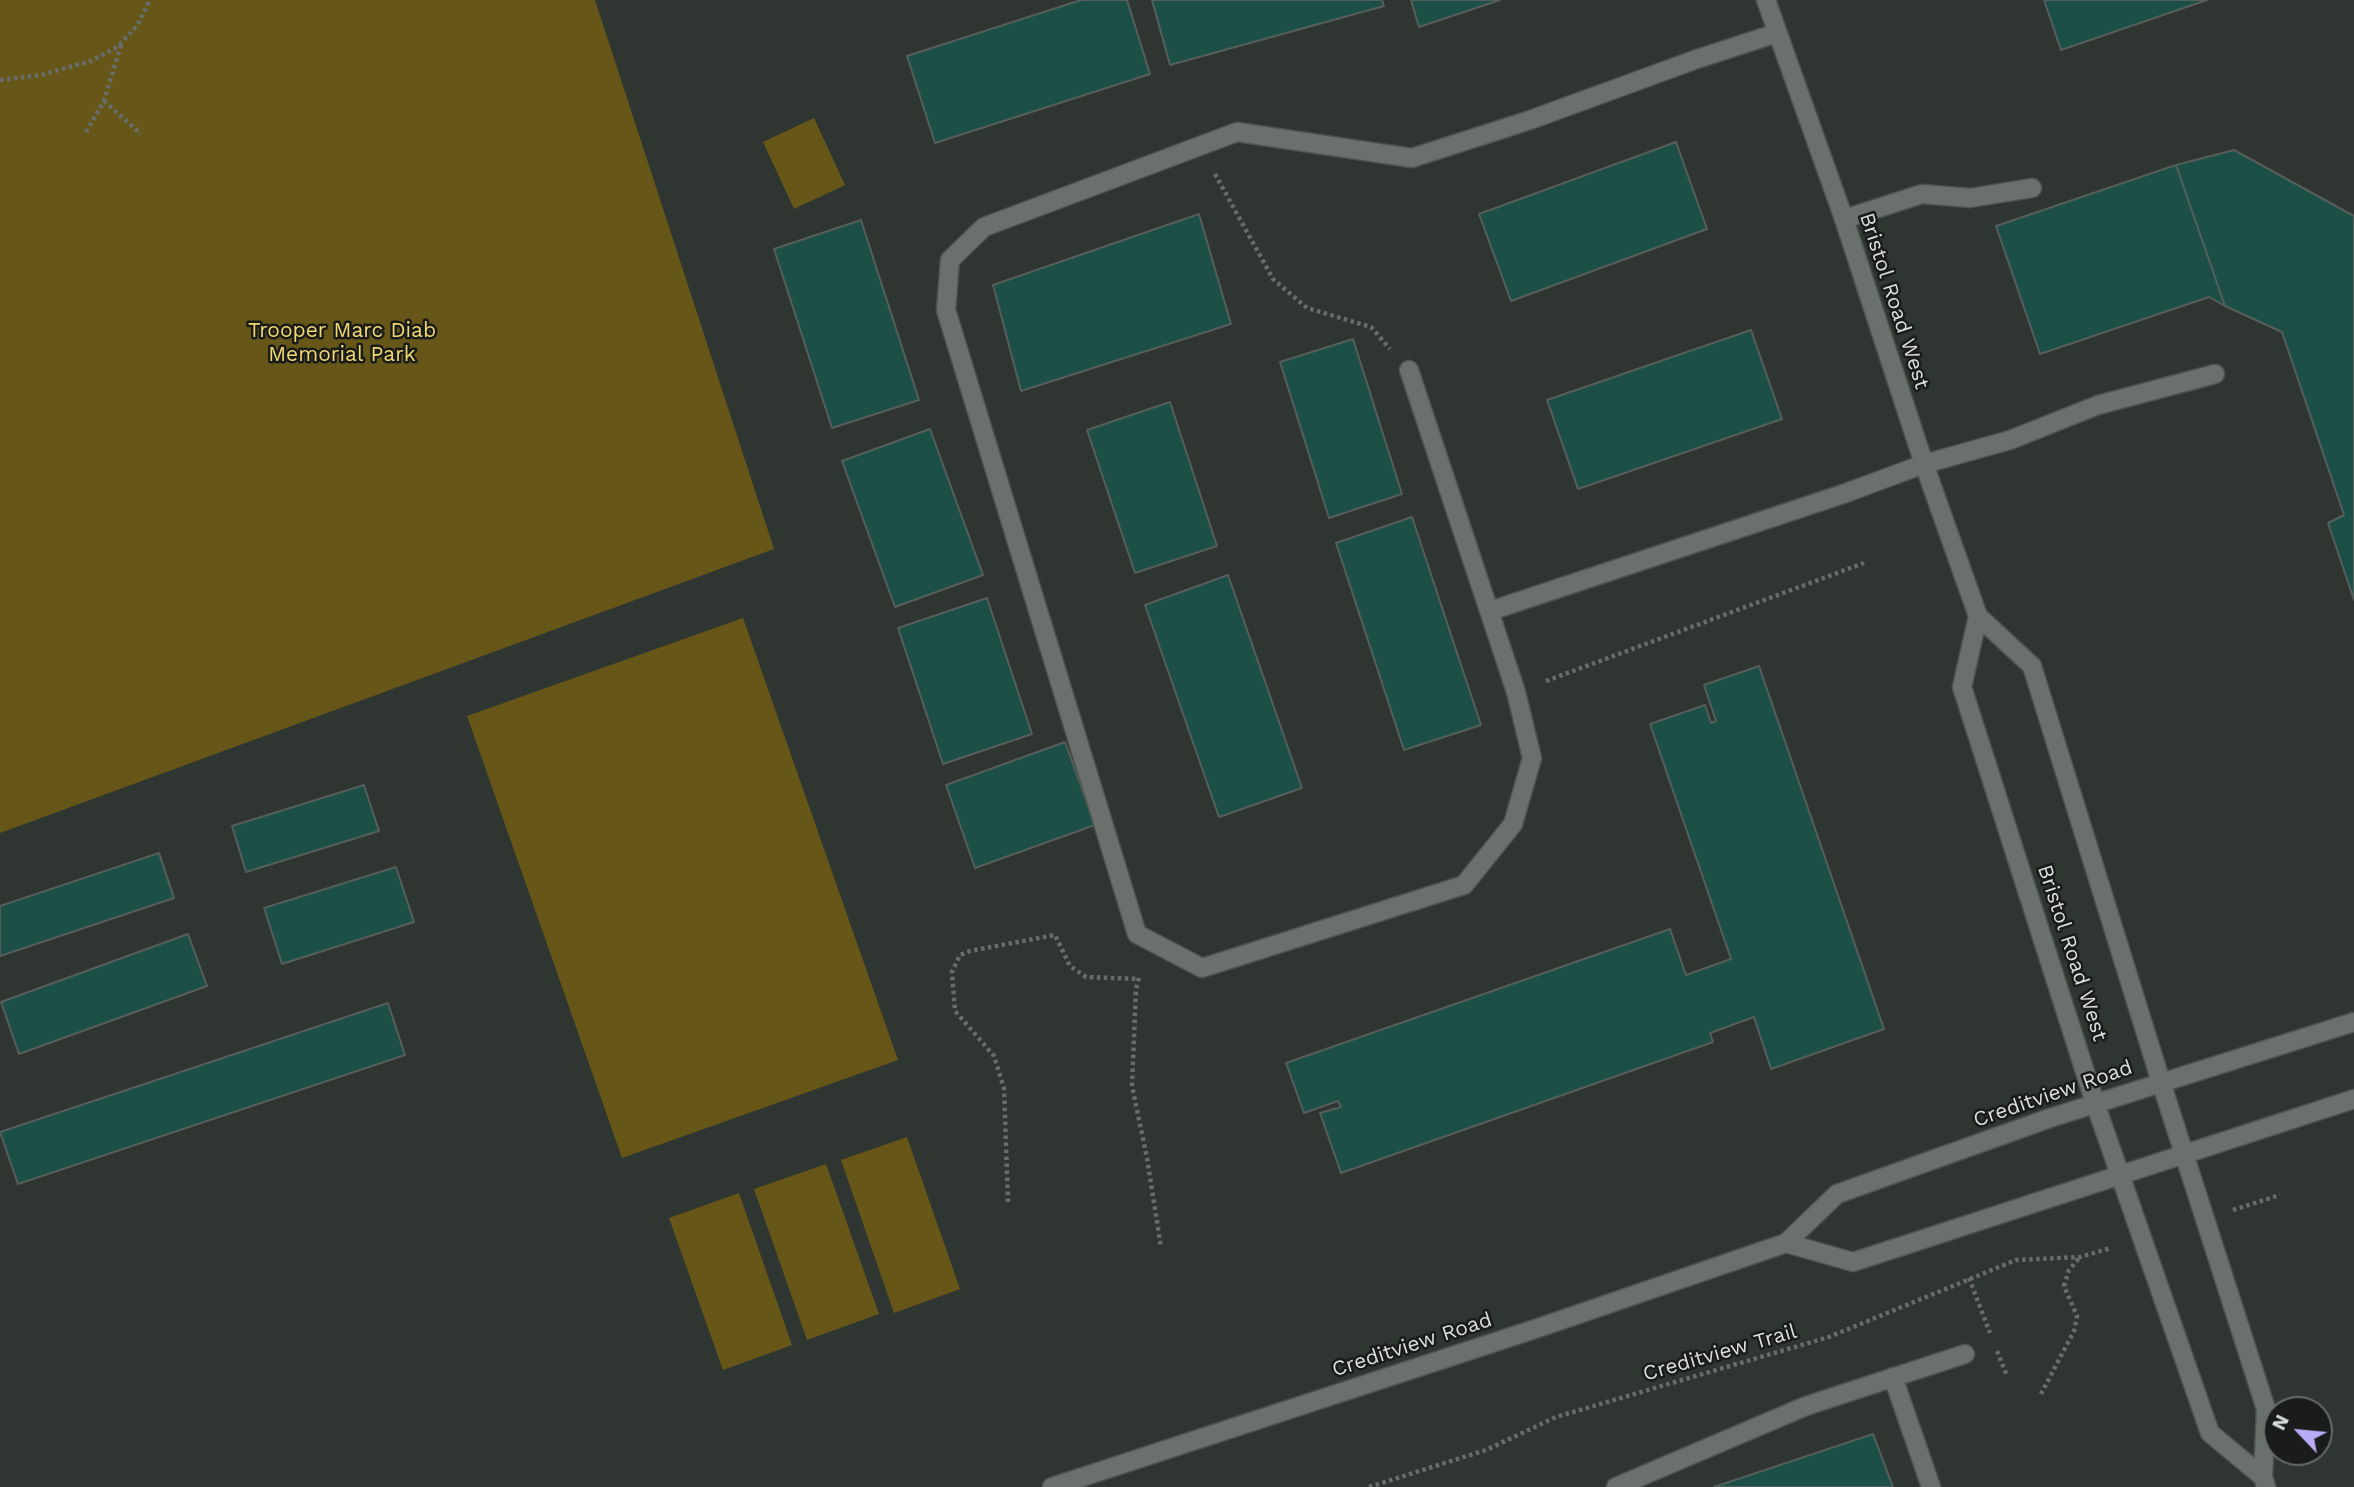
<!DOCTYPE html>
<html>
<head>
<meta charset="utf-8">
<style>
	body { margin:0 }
	#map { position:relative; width:2354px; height:1487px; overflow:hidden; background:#2f3531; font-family:"Work Sans",sans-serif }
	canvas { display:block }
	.north { position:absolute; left:2263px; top:1396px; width:70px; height:70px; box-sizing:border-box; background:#191c1a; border:2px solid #676a68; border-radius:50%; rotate:296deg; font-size:19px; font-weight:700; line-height:28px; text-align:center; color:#dbdfdc }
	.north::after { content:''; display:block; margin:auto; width:24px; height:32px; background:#b9abf7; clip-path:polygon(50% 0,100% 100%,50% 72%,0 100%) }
</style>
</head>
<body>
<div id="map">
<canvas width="2354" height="1487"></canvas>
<div class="north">N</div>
</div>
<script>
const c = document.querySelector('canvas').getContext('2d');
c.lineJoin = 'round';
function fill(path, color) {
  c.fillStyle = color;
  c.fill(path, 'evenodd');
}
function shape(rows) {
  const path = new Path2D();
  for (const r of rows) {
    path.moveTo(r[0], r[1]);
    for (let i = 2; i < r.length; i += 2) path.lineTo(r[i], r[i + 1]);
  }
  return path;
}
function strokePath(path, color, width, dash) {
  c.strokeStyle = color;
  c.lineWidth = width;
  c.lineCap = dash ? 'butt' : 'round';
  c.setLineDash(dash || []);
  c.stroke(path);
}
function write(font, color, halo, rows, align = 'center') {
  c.font = font + ' "Work Sans",sans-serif';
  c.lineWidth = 5;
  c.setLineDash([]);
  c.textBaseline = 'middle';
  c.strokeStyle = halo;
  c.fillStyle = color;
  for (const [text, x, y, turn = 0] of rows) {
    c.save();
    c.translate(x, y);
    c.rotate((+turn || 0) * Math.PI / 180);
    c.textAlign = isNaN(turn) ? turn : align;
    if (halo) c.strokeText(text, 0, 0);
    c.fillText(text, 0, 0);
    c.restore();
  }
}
const green = shape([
	[0,0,595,0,774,549,0,833],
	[814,118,845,185,794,209,763,142],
	[743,618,898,1060,622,1158,467,716],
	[907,1137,960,1289,894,1313,841,1160],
	[826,1164,879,1314,807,1340,754,1189],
	[739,1193,792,1345,723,1370,669,1218]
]);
const building = shape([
	[1081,0,1127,0,1150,74,935,143,907,56,1081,0],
	[1152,0,1382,0,1384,6,1170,65,1152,0],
	[1411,0,1500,0,1419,27,1411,0],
	[2044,0,2207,0,2061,50,2044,0],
	[1676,142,1707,229,1511,301,1479,214,1676,142],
	[2234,150,2354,216,2354,600,2328,523,2344,515,2282,332,2225,306,2176,165,2234,150],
	[2176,165,2225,306,2209,297,2040,354,1996,226,2176,165],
	[1199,214,1231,324,1021,391,993,285,1199,214],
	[861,220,919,400,832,428,774,249,861,220],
	[1751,330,1782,419,1578,489,1547,400,1751,330],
	[1353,339,1402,494,1329,518,1280,362,1353,339],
	[1170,402,1217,546,1135,573,1087,430,1170,402],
	[930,429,983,575,895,607,842,461,930,429],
	[1412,517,1481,725,1404,750,1336,543,1412,517],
	[1228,575,1302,788,1219,817,1145,605,1228,575],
	[987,598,1032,734,943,764,898,628,987,598],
	[1759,666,1884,1029,1771,1069,1754,1017,1710,1033,1713,1042,1341,1173,1320,1113,1341,1107,1338,1101,1304,1113,1286,1063,1670,929,1686,975,1731,959,1650,724,1705,705,1711,723,1716,721,1704,685,1759,666],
	[1065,742,1095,825,975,868,946,785,1065,742],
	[364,785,379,831,246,872,232,826,364,785],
	[159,853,174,898,0,956,0,906,159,853],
	[396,867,414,922,282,964,264,908,396,867],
	[188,934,207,986,19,1054,1,1002,188,934],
	[388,1003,405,1055,18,1184,0,1132,388,1003],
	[1873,1434,1893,1487,1714,1487,1873,1434]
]);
const path = shape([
	[0,80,41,75,91,61,117,47,137,26,150,0],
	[104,101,141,134],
	[86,132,104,101,122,42],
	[1215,174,1273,279,1307,308,1371,327,1390,349],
	[1546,681,1864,563],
	[1139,978,1136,989,1132,1086,1147,1158,1161,1247],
	[1008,1202,1004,1088,994,1056,955,1011,952,972,960,955,970,951,1055,935,1070,966,1086,977,1139,979],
	[2233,1210,2280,1195],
	[1969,1278,1990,1333],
	[1997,1351,2007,1376],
	[2041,1394,2074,1331,2077,1316,2064,1286,2069,1270,2079,1258],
	[1369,1487,1486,1450,1556,1417,1829,1337,2016,1260,2080,1257,2111,1248]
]);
const lane = shape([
	[1844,219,1922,194,1970,198,2032,188],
	[1409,370,1516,692,1532,758,1513,824,1464,885,1202,968,1137,934,946,310,950,260,984,227,1237,132,1412,158,1530,120,1697,59,1777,33],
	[1490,611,1843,494,1924,464,2010,440,2098,405,2215,374],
	[1893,1377,1931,1487],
	[1616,1487,1806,1406,1965,1354]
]);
const secondary = shape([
	[1766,0,1844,219,1924,464,1978,616,2032,666,2161,1082,2266,1409,2263,1477,2266,1487],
	[1978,616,1962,687,2095,1103,2210,1433,2263,1477],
	[1786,1243,1853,1262,2354,1099],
	[1052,1487,1535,1329,1786,1243,1837,1194,2050,1118,2354,1022]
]);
const streetNames = [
	["Bristol Road West",1894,301,72],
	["Bristol Road West",2072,953,72],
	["Creditview Road",2053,1094,-19],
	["Creditview Road",1412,1345,-18],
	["Creditview Trail",1720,1353,-16]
];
const parkNames = [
	["Trooper Marc Diab",342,331],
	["Memorial Park",342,355]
];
fill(green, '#665719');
fill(building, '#1c5047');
strokePath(building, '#565e5c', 2);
strokePath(lane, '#4e534f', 21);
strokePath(secondary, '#4e534f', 21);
strokePath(path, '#686d6a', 4.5, [3.5, 3.5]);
strokePath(lane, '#6a706b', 18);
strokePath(secondary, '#6a706b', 18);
write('21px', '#dbdfdc', '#191c1a', streetNames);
write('21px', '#f1d770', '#191c1a', parkNames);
</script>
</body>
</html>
